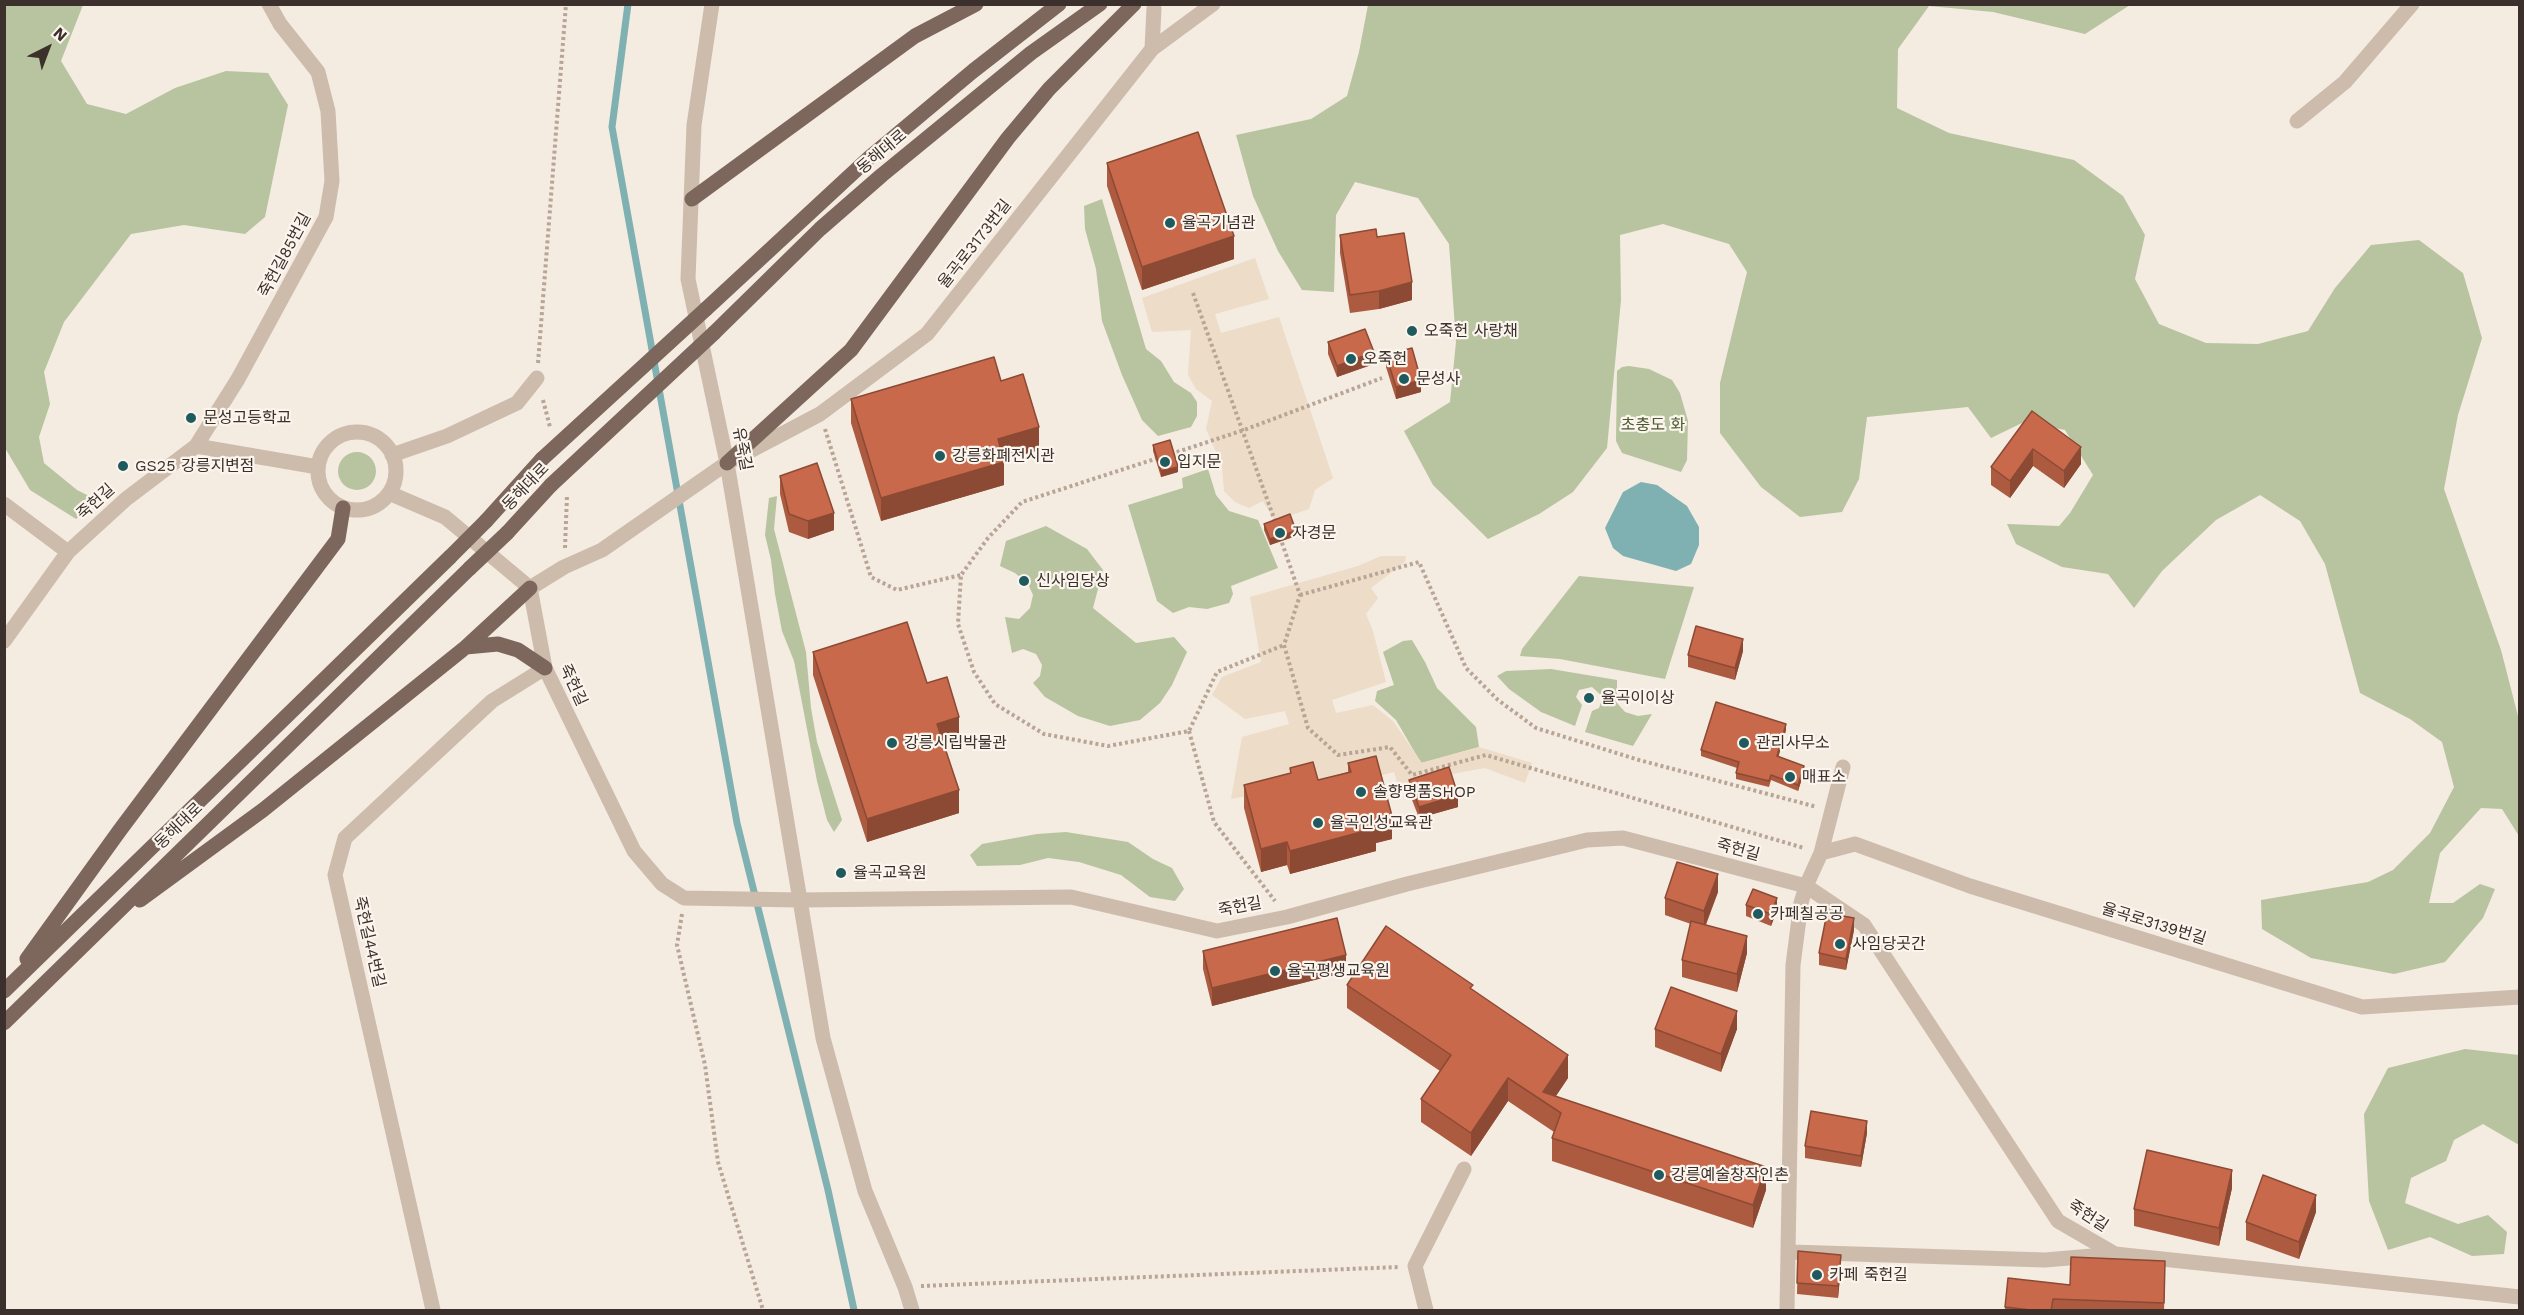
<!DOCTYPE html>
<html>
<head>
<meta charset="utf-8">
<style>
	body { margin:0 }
	#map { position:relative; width:2524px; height:1315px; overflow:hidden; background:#f4ebe1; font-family:"Work Sans",sans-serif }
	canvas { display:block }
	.frame { position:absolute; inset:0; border:6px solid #3b302b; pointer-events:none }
	.north { position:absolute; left:18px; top:18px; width:60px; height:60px; -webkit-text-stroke:4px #fbf5ee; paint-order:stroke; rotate:42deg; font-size:16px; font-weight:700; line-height:24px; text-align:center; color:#3b302b }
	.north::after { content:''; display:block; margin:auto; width:21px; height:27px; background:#3b302b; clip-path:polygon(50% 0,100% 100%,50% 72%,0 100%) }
</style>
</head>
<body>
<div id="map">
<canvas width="2524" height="1315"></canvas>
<div class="frame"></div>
<div class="north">N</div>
</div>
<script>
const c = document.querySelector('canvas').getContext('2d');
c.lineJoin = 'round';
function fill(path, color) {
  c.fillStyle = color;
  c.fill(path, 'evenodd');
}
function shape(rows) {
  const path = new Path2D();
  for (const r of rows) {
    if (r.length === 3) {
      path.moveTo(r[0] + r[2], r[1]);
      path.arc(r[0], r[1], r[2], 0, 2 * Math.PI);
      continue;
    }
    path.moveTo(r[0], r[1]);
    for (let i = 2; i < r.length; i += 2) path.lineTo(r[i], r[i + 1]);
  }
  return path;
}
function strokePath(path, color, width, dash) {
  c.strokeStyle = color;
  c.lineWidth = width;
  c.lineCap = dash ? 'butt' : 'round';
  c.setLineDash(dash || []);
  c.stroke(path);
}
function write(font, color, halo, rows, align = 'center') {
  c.font = font + ' "Work Sans","Noto Sans KR",sans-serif';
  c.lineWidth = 4.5;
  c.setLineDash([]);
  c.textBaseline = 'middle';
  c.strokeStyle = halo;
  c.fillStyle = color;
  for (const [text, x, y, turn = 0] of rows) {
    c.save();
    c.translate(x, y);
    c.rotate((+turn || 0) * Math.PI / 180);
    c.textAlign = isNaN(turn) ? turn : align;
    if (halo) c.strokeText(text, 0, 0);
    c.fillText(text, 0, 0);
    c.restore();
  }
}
const green = shape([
	[4,5,83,5,61,61,87,104,126,114,175,88,226,71,268,73,288,105,265,217,245,234,184,225,131,234,64,322,44,372,50,404,39,437,44,463,77,490,97,500,76,519,30,490,5,448],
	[1368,5,2130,5,2085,34,1993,12,1929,6,1898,49,1897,108,1949,133,2074,160,2123,196,2145,235,2135,279,2159,324,2206,343,2258,344,2308,331,2335,288,2371,245,2419,240,2463,273,2482,338,2458,415,2444,489,2501,650,2519,720,2519,836,2502,809,2481,808,2440,853,2429,903,2453,903,2480,884,2495,889,2483,918,2445,962,2394,974,2311,958,2262,929,2261,900,2368,882,2393,870,2430,833,2454,787,2442,742,2410,719,2360,693,2325,564,2300,521,2260,495,2216,520,2162,571,2134,608,2108,574,2062,567,2016,544,2007,524,2059,526,2070,513,2093,475,2065,430,2024,422,1991,438,1968,407,1867,417,1859,479,1842,512,1800,517,1761,487,1720,433,1720,383,1747,272,1729,244,1663,224,1620,235,1621,300,1607,448,1573,492,1539,514,1488,539,1433,485,1404,431,1450,402,1456,342,1449,244,1418,198,1355,182,1336,215,1334,292,1302,290,1278,251,1253,196,1236,135,1311,119,1347,96,1359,52],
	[1102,199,1146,349,1161,361,1174,382,1191,393,1197,402,1197,416,1191,427,1158,436,1142,420,1122,375,1102,321,1096,269,1085,229,1084,206],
	[1629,366,1649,369,1672,380,1680,393,1688,421,1687,460,1681,472,1622,453,1616,441,1617,371,1622,367],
	[357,471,19],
	[1208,469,1216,495,1229,511,1258,520,1278,568,1231,586,1233,594,1229,603,1207,609,1189,607,1173,613,1157,601,1128,505,1183,488,1182,478],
	[777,496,774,529,806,652,811,708,817,742,842,820,834,832,827,820,817,781,794,661,782,631,775,594,771,560,765,535,769,498],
	[1046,526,1087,549,1103,570,1093,608,1136,643,1174,637,1187,652,1172,685,1160,703,1140,720,1110,726,1078,716,1045,697,1033,683,1040,676,1042,665,1036,654,1023,649,1012,653,1005,617,1019,619,1030,608,1033,595,1028,584,1015,573,1000,566,1006,541],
	[1579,576,1694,587,1665,679,1560,659,1520,656,1522,649],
	[1412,640,1425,662,1437,688,1476,727,1479,747,1421,763,1396,720,1375,701,1377,691,1394,685,1383,652,1403,641],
	[1551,669,1617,680,1617,703,1625,712,1638,716,1652,714,1633,746,1585,732,1592,711,1599,708,1603,697,1592,687,1579,690,1576,697,1582,705,1575,726,1541,712,1509,689,1497,676,1506,671],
	[1066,832,1128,842,1153,859,1172,868,1184,889,1175,901,1150,897,1121,875,1079,862,1048,858,1020,865,977,866,970,855,982,844,1037,834],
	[2465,1049,2519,1055,2519,1145,2483,1124,2454,1140,2446,1161,2411,1178,2405,1203,2458,1224,2488,1215,2507,1232,2504,1254,2472,1256,2430,1237,2388,1250,2369,1201,2364,1114,2388,1068]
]);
const plaza = shape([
	[1255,258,1269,299,1215,314,1221,333,1279,317,1333,478,1315,490,1309,509,1275,521,1263,501,1249,508,1235,502,1224,491,1222,465,1206,429,1212,401,1196,389,1188,375,1191,330,1152,332,1142,298],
	[1381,556,1406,556,1405,562,1371,588,1378,598,1366,614,1373,631,1386,682,1332,700,1336,713,1373,705,1393,721,1422,763,1479,747,1532,763,1525,783,1485,768,1457,773,1399,788,1394,772,1319,791,1315,783,1231,799,1242,737,1289,724,1285,711,1245,719,1212,695,1222,677,1261,662,1250,597,1358,566]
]);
const water = shape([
	[1641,482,1657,485,1687,506,1699,527,1699,545,1691,564,1676,571,1623,556,1613,548,1605,528,1623,492]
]);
const stream = shape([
	[628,4,612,127,737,823,828,1190,854,1310]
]);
const path = shape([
	[1193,293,1276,524],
	[538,363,566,4],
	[543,400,550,427],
	[825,429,871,577,897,590,961,575],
	[1171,454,1244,430,1382,378],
	[1158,458,1022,502,988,538,961,575,958,624,974,672,995,704,1044,734,1108,746,1189,731,1217,672,1284,645],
	[1280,537,1300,595,1284,645,1308,728,1338,755,1390,747,1412,775,1486,755,1804,848],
	[565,548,567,495],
	[1300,595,1419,562,1466,668,1498,700,1536,728,1639,760,1817,807],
	[1189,731,1214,822,1275,901],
	[682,914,677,945,705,1065,718,1162,763,1310],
	[921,1286,1399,1267]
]);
const minor = shape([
	[712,4,694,125,688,279,727,463,823,1038,865,1191,905,1287,912,1310],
	[1152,49,1154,8],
	[2297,121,2345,82,2412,4],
	[357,471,39],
	[196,446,238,379,326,217,332,181,328,111,318,72,280,24,269,4],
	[392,455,447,436,517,403,537,378],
	[389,493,445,517,530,588,545,668,634,851,662,884,684,898,800,900,1071,897,1217,931,1287,917,1407,884,1587,840,1623,838,1806,886,1864,925,2058,1221,2115,1254,2520,1297],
	[4,504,68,552],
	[530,588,564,567,602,550,727,463,820,414,927,334,1152,49,1213,4],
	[4,641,68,552,126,499,196,446,318,467],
	[1821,853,1843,767],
	[1791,1252,2045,1260,2115,1254],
	[433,1310,335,875,345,838,492,701,545,668],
	[1426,1310,1415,1266,1464,1169],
	[1787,1310,1793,965,1801,903,1806,886,1821,853,1855,844,1970,886,2362,1007,2520,997]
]);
const major = shape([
	[692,199,915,36,976,4],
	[706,309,869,158,973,71,1059,4],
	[714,333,820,229,882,175,1031,53,1100,4],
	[727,463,851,350,1008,138,1049,89,1134,4],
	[486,521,542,459],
	[507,533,551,485],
	[466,647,498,644,518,650,545,668],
	[140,900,263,810,466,647,530,588],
	[27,959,120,830,338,539,343,508],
	[4,991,450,557],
	[4,1023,470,568]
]);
const majorBridge = shape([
	[542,459,706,309],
	[551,485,714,333],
	[450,557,486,521],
	[470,568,507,533]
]);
const wall = shape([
	[1107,163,1234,259,1142,290,1107,186],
	[1340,235,1377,237,1412,300,1379,309,1350,313,1340,253],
	[1328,342,1374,364,1337,377,1328,354],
	[1386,355,1421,392,1396,399,1386,367],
	[1001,381,1039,450,1004,460,1004,485,881,521,851,423,851,399],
	[2032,411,2081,464,2064,488,2033,466,2010,498,1991,485,1991,467],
	[1153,445,1178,472,1161,477,1153,451],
	[780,476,834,530,808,539,789,532,780,494],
	[1264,524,1296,536,1270,545,1264,530],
	[1743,651,1735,680,1688,667,1688,655],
	[813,652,927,683,959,740,944,745,959,813,867,842,813,675],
	[1786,730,1778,757,1804,772,1798,791,1771,780,1769,787,1736,779,1736,773,1737,768,1701,756,1701,750],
	[1348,763,1392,839,1376,843,1376,851,1290,874,1287,865,1261,872,1244,808,1244,785,1290,773,1290,768,1318,780,1348,772],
	[1409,780,1458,807,1419,818,1409,792],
	[1718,892,1706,925,1747,953,1737,992,1682,977,1682,960,1691,924,1665,915,1665,898],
	[1746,905,1777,910,1771,926,1746,916],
	[1854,930,1846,970,1819,965,1819,953],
	[1203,951,1346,972,1212,1006,1203,969],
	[1347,985,1473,990,1568,1078,1556,1096,1766,1190,1753,1228,1552,1161,1552,1138,1554,1132,1508,1101,1471,1156,1421,1122,1421,1099,1440,1071,1347,1008],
	[1655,1029,1737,1029,1721,1072,1655,1047],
	[1867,1133,1861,1167,1805,1158,1805,1146],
	[2232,1188,2219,1246,2134,1226,2134,1209],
	[2316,1212,2299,1259,2246,1240,2246,1222],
	[1798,1251,1841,1267,1838,1298,1797,1294],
	[2165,1280,2164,1311,2005,1311,2005,1307,2070,1285]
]);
const shadedWall = shape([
	[1234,236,1234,259,1142,290,1142,267],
	[1412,282,1412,300,1379,309,1379,291],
	[1374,352,1374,364,1337,377,1337,366],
	[1421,380,1421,392,1396,399,1396,387],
	[1039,427,1039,450,998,462,998,439],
	[2081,447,2081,464,2064,488,2064,471],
	[2033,449,2033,466,2010,498,2010,481],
	[1004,462,1004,485,881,521,881,498],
	[1178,467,1178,472,1161,477,1161,471],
	[834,513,834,530,808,539,808,521],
	[1296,531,1296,536,1270,545,1270,539],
	[1743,639,1743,651,1735,680,1735,668],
	[959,717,959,740,937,747,937,724],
	[1786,724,1786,730,1777,762,1777,756],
	[1804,766,1804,772,1798,791,1798,785],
	[959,790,959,813,867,842,867,819],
	[1458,795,1458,807,1419,818,1419,807],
	[1392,816,1392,839,1376,843,1376,851,1290,874,1290,851,1374,820],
	[1287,842,1287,865,1261,872,1261,849],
	[1718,874,1718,892,1704,928,1704,911],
	[1777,898,1777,910,1771,926,1771,914],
	[1854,918,1854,930,1846,970,1846,959],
	[1747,936,1747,953,1737,992,1737,974],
	[1346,955,1346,972,1212,1006,1212,988],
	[1737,1011,1737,1029,1721,1072,1721,1054],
	[1568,1055,1568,1078,1549,1106,1543,1092],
	[1508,1078,1508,1101,1471,1156,1471,1133],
	[1867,1121,1867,1133,1861,1167,1861,1156],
	[1766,1167,1766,1190,1753,1228,1753,1205],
	[2232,1170,2232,1188,2219,1246,2219,1228],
	[2316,1195,2316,1212,2299,1259,2299,1242],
	[1841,1255,1841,1267,1838,1298,1838,1286]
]);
const building = shape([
	[1198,132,1234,236,1142,267,1107,163,1198,132],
	[1376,229,1377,237,1404,233,1412,282,1379,291,1350,295,1340,235,1376,229],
	[1365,329,1374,352,1337,366,1328,342,1365,329],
	[1412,348,1421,380,1396,387,1386,355,1412,348],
	[994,357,1001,381,1023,374,1039,427,998,439,1004,462,881,498,851,399,994,357],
	[2032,411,2081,447,2064,471,2033,449,2010,481,1991,467,2032,411],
	[1170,440,1178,467,1161,471,1153,445,1170,440],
	[817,463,834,513,808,521,789,514,780,476,817,463],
	[1290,514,1296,531,1270,539,1264,524,1290,514],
	[907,622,927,683,947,677,959,717,937,724,959,790,867,819,813,652,907,622],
	[1696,626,1743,639,1735,668,1688,655,1696,626],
	[1716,702,1786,724,1777,756,1804,766,1798,785,1771,775,1769,781,1736,773,1739,762,1701,750,1716,702],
	[1376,756,1392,816,1374,820,1376,828,1290,851,1287,842,1261,849,1244,785,1291,773,1290,768,1313,762,1318,780,1351,772,1348,763,1376,756],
	[1449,767,1458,795,1419,807,1409,780,1449,767],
	[1677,862,1718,874,1704,911,1665,898,1677,862],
	[1753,889,1777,898,1771,914,1746,905,1753,889],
	[1827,913,1854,918,1846,959,1819,953,1827,913],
	[1337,918,1346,955,1212,988,1203,951,1337,918],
	[1691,921,1747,936,1737,974,1682,960,1691,921],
	[1386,926,1473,985,1470,988,1568,1055,1543,1092,1766,1167,1753,1205,1552,1138,1561,1113,1508,1078,1471,1133,1421,1099,1451,1055,1347,985,1386,926],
	[1671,987,1737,1011,1721,1054,1655,1029,1671,987],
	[1811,1111,1867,1121,1861,1156,1805,1146,1811,1111],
	[2147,1150,2232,1170,2219,1228,2134,1209,2147,1150],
	[2263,1175,2316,1195,2299,1242,2246,1222,2263,1175],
	[1798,1251,1841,1255,1838,1286,1797,1283,1798,1251],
	[2071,1257,2165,1261,2164,1303,2053,1299,2051,1311,2039,1311,2005,1307,2008,1278,2070,1285,2071,1257]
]);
const markers = [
	[1170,223,6,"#1f5a5e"],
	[1412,331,6,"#1f5a5e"],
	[1351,359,6,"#1f5a5e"],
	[1404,379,6,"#1f5a5e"],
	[191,418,6,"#1f5a5e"],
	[940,456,6,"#1f5a5e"],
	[1165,462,6,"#1f5a5e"],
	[123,466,6,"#1f5a5e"],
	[1280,533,6,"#1f5a5e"],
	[1024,581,6,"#1f5a5e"],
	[1589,698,6,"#1f5a5e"],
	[892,743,6,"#1f5a5e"],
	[1744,743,6,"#1f5a5e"],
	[1790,777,6,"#1f5a5e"],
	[1361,792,6,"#1f5a5e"],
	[1318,823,6,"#1f5a5e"],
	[841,873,6,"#1f5a5e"],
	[1758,914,6,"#1f5a5e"],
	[1840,944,6,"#1f5a5e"],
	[1275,971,6,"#1f5a5e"],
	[1659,1175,6,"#1f5a5e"],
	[1817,1275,6,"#1f5a5e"]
];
const streetNames = [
	["동해대로",882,152,-40],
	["율곡로3173번길",975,244,-52],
	["죽헌길85번길",285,255,-62],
	["유죽길",742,449,79],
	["동해대로",526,487,-46],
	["죽헌길",96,502,-42],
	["죽헌길",573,685,65],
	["동해대로",179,826,-44],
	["죽헌길",1738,850,15],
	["죽헌길",1240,907,-11],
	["율곡로3139번길",2154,924,17],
	["죽헌길44번길",369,942,77],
	["죽헌길",2088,1216,33]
];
const poiNames = [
	["율곡기념관",1182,223],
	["오죽헌 사랑채",1424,331],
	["오죽헌",1363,359],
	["문성사",1416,379],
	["문성고등학교",203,418],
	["강릉화폐전시관",952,456],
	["입지문",1177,462],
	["GS25 강릉지변점",135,466],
	["자경문",1292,533],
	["신사임당상",1036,581],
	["율곡이이상",1601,698],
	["강릉시립박물관",904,743],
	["관리사무소",1756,743],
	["매표소",1802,777],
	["솔향명품SHOP",1373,792],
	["율곡인성교육관",1330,823],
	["율곡교육원",853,873],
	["카페칠공공",1770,914],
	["사임당곳간",1852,944],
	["율곡평생교육원",1287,971],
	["강릉예술창작인촌",1671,1175],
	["카페 죽헌길",1829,1275]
];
const parkNames = [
	["초충도 화",1653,425]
];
fill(green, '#b8c4a0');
fill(plaza, '#ecdcc8');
fill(water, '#7fb0b2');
strokePath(stream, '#7fb0b2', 7);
strokePath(path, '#b9a596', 4, [3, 3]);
strokePath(minor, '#cdbbac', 15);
strokePath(major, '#7d675c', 15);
strokePath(majorBridge, '#7d675c', 15);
fill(wall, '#ac5a40');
fill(shadedWall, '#8c4a34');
fill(building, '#c8694b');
strokePath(building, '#8c4a34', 1.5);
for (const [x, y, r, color] of markers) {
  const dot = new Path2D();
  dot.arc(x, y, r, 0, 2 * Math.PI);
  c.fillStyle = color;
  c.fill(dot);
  strokePath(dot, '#fbf5ee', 2);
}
write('16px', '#3b302b', '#fbf5ee', streetNames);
write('16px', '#3b302b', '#fbf5ee', poiNames, 'left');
write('16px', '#4a5a2e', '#fbf5ee', parkNames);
</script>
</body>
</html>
